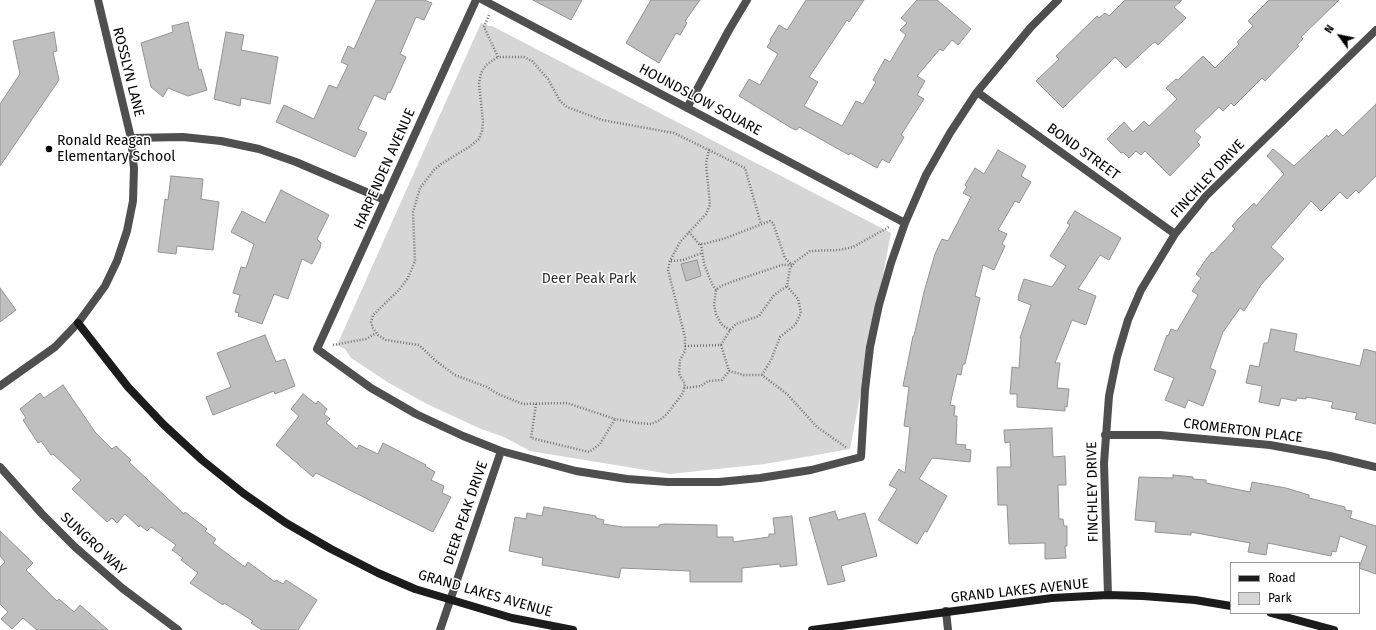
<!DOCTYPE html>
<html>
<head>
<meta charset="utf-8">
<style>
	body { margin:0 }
	#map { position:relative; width:1376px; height:630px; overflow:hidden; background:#fff; font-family:"Fira Sans",sans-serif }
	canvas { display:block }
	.legend { position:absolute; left:1230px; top:562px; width:130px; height:52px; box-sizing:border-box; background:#fff; border:1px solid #999; margin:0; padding:5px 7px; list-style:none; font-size:12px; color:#000 }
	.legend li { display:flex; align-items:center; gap:8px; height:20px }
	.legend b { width:20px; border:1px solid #999 }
	.north { position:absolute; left:1320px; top:16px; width:40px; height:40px; -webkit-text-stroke:3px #fff; paint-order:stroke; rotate:303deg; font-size:11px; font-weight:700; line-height:16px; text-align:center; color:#000 }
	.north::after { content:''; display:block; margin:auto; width:14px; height:18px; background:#000; clip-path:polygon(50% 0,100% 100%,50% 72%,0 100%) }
</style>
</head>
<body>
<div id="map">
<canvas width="1376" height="630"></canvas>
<ul class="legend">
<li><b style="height:5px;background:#1c1c1c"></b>Road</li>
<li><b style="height:11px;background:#d6d6d6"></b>Park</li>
</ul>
<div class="north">N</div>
</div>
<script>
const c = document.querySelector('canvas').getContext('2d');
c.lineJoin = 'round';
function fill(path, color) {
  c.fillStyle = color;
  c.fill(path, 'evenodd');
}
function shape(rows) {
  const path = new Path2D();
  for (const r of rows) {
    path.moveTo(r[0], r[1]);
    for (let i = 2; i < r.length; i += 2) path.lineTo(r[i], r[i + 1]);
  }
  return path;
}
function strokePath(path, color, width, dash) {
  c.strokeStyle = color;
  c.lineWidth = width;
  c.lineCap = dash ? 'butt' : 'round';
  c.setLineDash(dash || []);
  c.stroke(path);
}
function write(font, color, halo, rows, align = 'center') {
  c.font = font + ' "Fira Sans",sans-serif';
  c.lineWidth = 3;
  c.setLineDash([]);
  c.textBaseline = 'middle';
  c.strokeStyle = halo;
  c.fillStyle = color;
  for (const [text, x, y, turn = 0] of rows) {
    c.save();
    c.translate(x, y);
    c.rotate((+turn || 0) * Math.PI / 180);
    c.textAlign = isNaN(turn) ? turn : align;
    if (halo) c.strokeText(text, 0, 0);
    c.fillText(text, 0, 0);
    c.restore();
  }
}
const green = shape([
	[481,23,489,26,492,26,891,233,850,449,765,464,670,474,530,451,504,437,481,429,427,404,389,383,351,358,345,349,337,345]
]);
const building = shape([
	[376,0,424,0,432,3,424,20,416,17,400,54,406,57,390,93,388,92,385,100,374,95,358,129,367,133,355,157,276,122,284,105,314,119,329,85,337,88,348,65,341,62,348,46,354,49,376,0],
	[533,0,582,0,571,20,533,0],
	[651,0,700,0,685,21,687,23,680,35,676,33,659,63,626,43,651,0],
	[806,0,864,0,849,22,847,20,809,77,818,82,804,106,842,126,856,101,863,104,876,82,873,80,885,59,890,62,906,35,900,30,907,23,901,18,917,0,937,0,971,29,958,45,952,40,943,51,940,49,917,76,925,81,917,95,924,99,901,135,904,137,889,163,882,159,877,168,850,153,849,155,799,127,797,130,793,129,739,96,749,79,760,85,778,54,767,47,771,41,770,40,779,25,787,30,806,0],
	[1125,0,1182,0,1174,7,1186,18,1158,45,1155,42,1152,44,1126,68,1115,57,1063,108,1036,81,1059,59,1056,56,1097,16,1099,18,1105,13,1109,16,1125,0],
	[1269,0,1339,0,1301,37,1303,39,1297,45,1299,46,1265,81,1262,78,1234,106,1231,103,1223,111,1219,107,1194,131,1201,137,1197,142,1200,145,1170,176,1145,151,1141,155,1136,151,1129,158,1123,152,1121,153,1107,139,1124,122,1133,132,1144,121,1149,126,1177,99,1166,88,1176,79,1178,80,1203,56,1215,68,1239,44,1237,42,1253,26,1248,21,1269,0],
	[188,22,199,70,201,69,207,90,188,96,168,88,163,97,151,87,141,43,173,32,172,26,188,22],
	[54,32,57,51,53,52,59,80,0,166,0,104,20,74,13,41,54,32],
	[226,32,244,35,241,50,278,57,270,104,241,98,240,106,214,99,226,32],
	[1376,104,1376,176,1359,193,1356,190,1347,199,1340,192,1321,211,1311,201,1271,247,1284,259,1261,285,1244,311,1240,308,1223,332,1210,368,1216,371,1203,406,1188,400,1185,408,1165,400,1174,378,1154,370,1167,335,1168,336,1171,329,1177,331,1194,302,1198,295,1192,291,1201,278,1196,274,1207,258,1212,252,1213,253,1235,229,1232,226,1240,217,1254,203,1256,206,1284,174,1267,156,1273,149,1294,166,1327,135,1328,137,1336,129,1343,136,1376,104],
	[998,150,1026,166,1021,176,1031,182,1019,203,1015,201,998,230,1007,234,1002,244,1005,246,994,270,983,265,975,296,980,298,965,364,963,364,961,375,957,374,950,405,955,406,954,416,957,416,956,444,966,445,965,449,971,450,970,462,932,458,919,479,947,496,927,532,925,531,917,544,878,520,897,489,889,485,899,469,905,473,910,427,904,426,909,387,903,386,913,336,914,336,924,292,935,254,942,239,948,241,971,197,963,193,967,187,965,185,975,168,984,174,998,150],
	[171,176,203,179,201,199,219,202,213,250,177,246,176,254,158,252,165,199,168,200,171,176],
	[281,190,329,215,317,239,321,243,320,248,312,264,302,259,288,299,274,294,262,324,238,316,239,313,235,312,240,295,233,293,241,267,246,268,254,244,231,232,242,211,265,223,281,190],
	[1075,211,1121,238,1109,260,1100,255,1078,289,1096,296,1086,325,1072,320,1055,363,1060,363,1057,388,1069,389,1067,407,1065,406,1065,411,1017,407,1017,394,1010,394,1012,367,1019,368,1021,338,1020,338,1031,305,1018,300,1019,297,1018,297,1024,279,1052,287,1066,266,1050,256,1070,225,1067,223,1075,211],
	[697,260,701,276,686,281,681,264,697,260],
	[0,288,16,310,0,322,0,288],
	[1271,329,1297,334,1294,351,1360,366,1364,349,1376,352,1376,424,1355,419,1357,413,1331,408,1333,402,1306,397,1306,399,1297,398,1296,401,1281,398,1279,406,1259,402,1262,386,1246,383,1250,365,1259,367,1264,343,1268,343,1271,329],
	[265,335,276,362,285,359,295,386,275,394,274,391,213,415,206,397,231,387,217,353,265,335],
	[63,385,95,432,112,449,116,446,131,460,129,462,184,514,185,512,207,529,205,531,216,539,213,543,245,567,248,562,275,582,276,580,283,584,286,580,317,600,298,630,262,630,251,623,253,621,224,603,223,605,190,583,198,573,181,560,183,558,172,550,176,545,151,527,147,531,140,525,139,527,125,514,117,523,112,518,107,522,72,489,81,480,53,454,51,455,41,441,38,443,23,420,26,418,20,409,40,393,44,398,63,385],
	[303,394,316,404,318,401,327,409,324,414,330,419,326,423,357,449,359,445,378,454,383,443,426,465,425,466,435,472,431,480,444,486,442,493,451,497,433,532,316,473,313,477,276,445,299,416,291,409,303,394],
	[1052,428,1053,457,1065,456,1066,485,1058,485,1059,519,1063,519,1064,526,1067,526,1067,546,1065,546,1066,558,1045,559,1045,543,1009,544,1007,505,998,505,997,467,1011,467,1010,442,1005,443,1004,430,1052,428],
	[1173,475,1193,477,1193,479,1206,480,1206,483,1250,492,1252,482,1286,488,1309,495,1309,498,1345,507,1345,510,1352,511,1350,518,1376,526,1376,574,1359,568,1367,546,1340,536,1336,552,1332,551,1331,556,1268,543,1266,555,1248,552,1250,543,1191,532,1191,535,1155,532,1156,522,1135,520,1139,477,1173,478,1173,475],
	[544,507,596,516,596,518,604,520,603,524,623,527,659,527,659,525,665,524,717,525,717,537,733,537,733,542,769,537,769,534,775,534,773,518,792,516,797,565,780,567,780,564,742,568,742,582,690,582,690,571,621,568,619,578,542,565,543,558,509,551,515,517,526,519,527,513,542,516,544,507],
	[835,511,838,520,865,513,877,556,841,566,845,581,828,585,809,518,835,511],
	[0,531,33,563,26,570,57,601,59,599,74,612,80,605,108,630,37,630,23,618,12,629,1,619,8,612,0,604,0,567,5,562,0,556,0,531]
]);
const path = shape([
	[489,15,484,27,498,57,524,57,532,61,548,79,560,101,567,107,602,120,674,133,709,150,706,163,710,205,706,214,680,242,670,261,668,270,685,337,685,351,680,360,679,374,685,384,683,393,667,414,660,420,651,424,638,423,615,419,567,403,523,404,498,394,487,387,455,375,436,361,419,345,386,340,378,335,373,328,371,322,373,315,399,290,408,278,415,261,413,212,420,188,434,170,441,164,469,147,479,139,482,131,483,122,479,83,481,73,486,65,498,57],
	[709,150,745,168,761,224],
	[689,232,699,244,704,244,726,238,770,221,773,223,785,258,792,265],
	[701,244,704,264,712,284,716,290],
	[671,261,683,260,702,253],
	[730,330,721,324,716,314,714,305,716,290,721,286,734,281,782,265,792,265],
	[333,345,366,339,376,333],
	[721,345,730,330,736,324,759,316,774,295,787,286],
	[685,346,721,345,729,371],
	[762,375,771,360,780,337,795,325,801,313,798,299,787,286,790,268,795,262,810,251,839,250,853,247,889,227],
	[684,388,701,386,708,381,722,380,729,371,744,375,762,375,787,394,817,427,847,448],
	[536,404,531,438,589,452,600,444,615,419]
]);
const street = shape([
	[476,0,317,349,371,388,416,414,463,436,501,451,576,471,627,479,668,482,719,482,760,478,811,470,861,457,865,390,870,347,879,305,891,263,905,223,926,175,950,133,977,92,1031,27,1058,0],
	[483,0,905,223],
	[977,92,1175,234],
	[687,108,729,30,747,0],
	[131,138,183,137,221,141,259,149,296,162,385,200],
	[0,386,55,347,78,323,105,286,117,261,127,231,133,201,134,169,131,138,98,0],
	[1105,435,1160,435,1270,445,1330,456,1376,467],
	[0,467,42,514,75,547,122,588,178,630],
	[1108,595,1104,463,1109,396,1117,357,1128,320,1141,290,1175,234,1206,196,1376,30],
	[946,611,948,630],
	[440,630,501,451]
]);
const secondary = shape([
	[78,323,128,387,164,425,202,460,243,493,286,523,331,549,378,573,415,589,512,618,573,630],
	[1271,613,1334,630],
	[812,630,1052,598,1108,595,1143,596,1195,600,1231,606]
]);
const markers = [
	[49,149,4,"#000"]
];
const streetNames = [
	["ROSSLYN LANE",128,72,76],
	["HOUNDSLOW SQUARE",700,100,28],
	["BOND STREET",1083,152,36],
	["HARPENDEN AVENUE",385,169,-66],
	["FINCHLEY DRIVE",1208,179,-47],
	["CROMERTON PLACE",1243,431,7],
	["FINCHLEY DRIVE",1093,492,-91],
	["DEER PEAK DRIVE",466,513,-71],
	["SUNGRO WAY",93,544,43],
	["GRAND LAKES AVENUE",1020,591,-6],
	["GRAND LAKES AVENUE",485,594,16]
];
const poiNames = [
	["Ronald Reagan",57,141],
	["Elementary School",57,157]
];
const parkNames = [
	["Deer Peak Park",589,279]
];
fill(green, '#d6d6d6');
fill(building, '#bfbfbf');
strokePath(building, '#939393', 1);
strokePath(path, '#717171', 2.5, [1, 2]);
strokePath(street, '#4f4f4f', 8);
strokePath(secondary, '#1c1c1c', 8);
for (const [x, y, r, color] of markers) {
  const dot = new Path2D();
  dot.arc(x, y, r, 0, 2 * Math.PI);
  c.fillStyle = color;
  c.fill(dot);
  strokePath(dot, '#fff', 1.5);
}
write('14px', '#000', '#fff', streetNames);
write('14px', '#000', '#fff', poiNames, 'left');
write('14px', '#2d2d2d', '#fff', parkNames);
</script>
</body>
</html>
